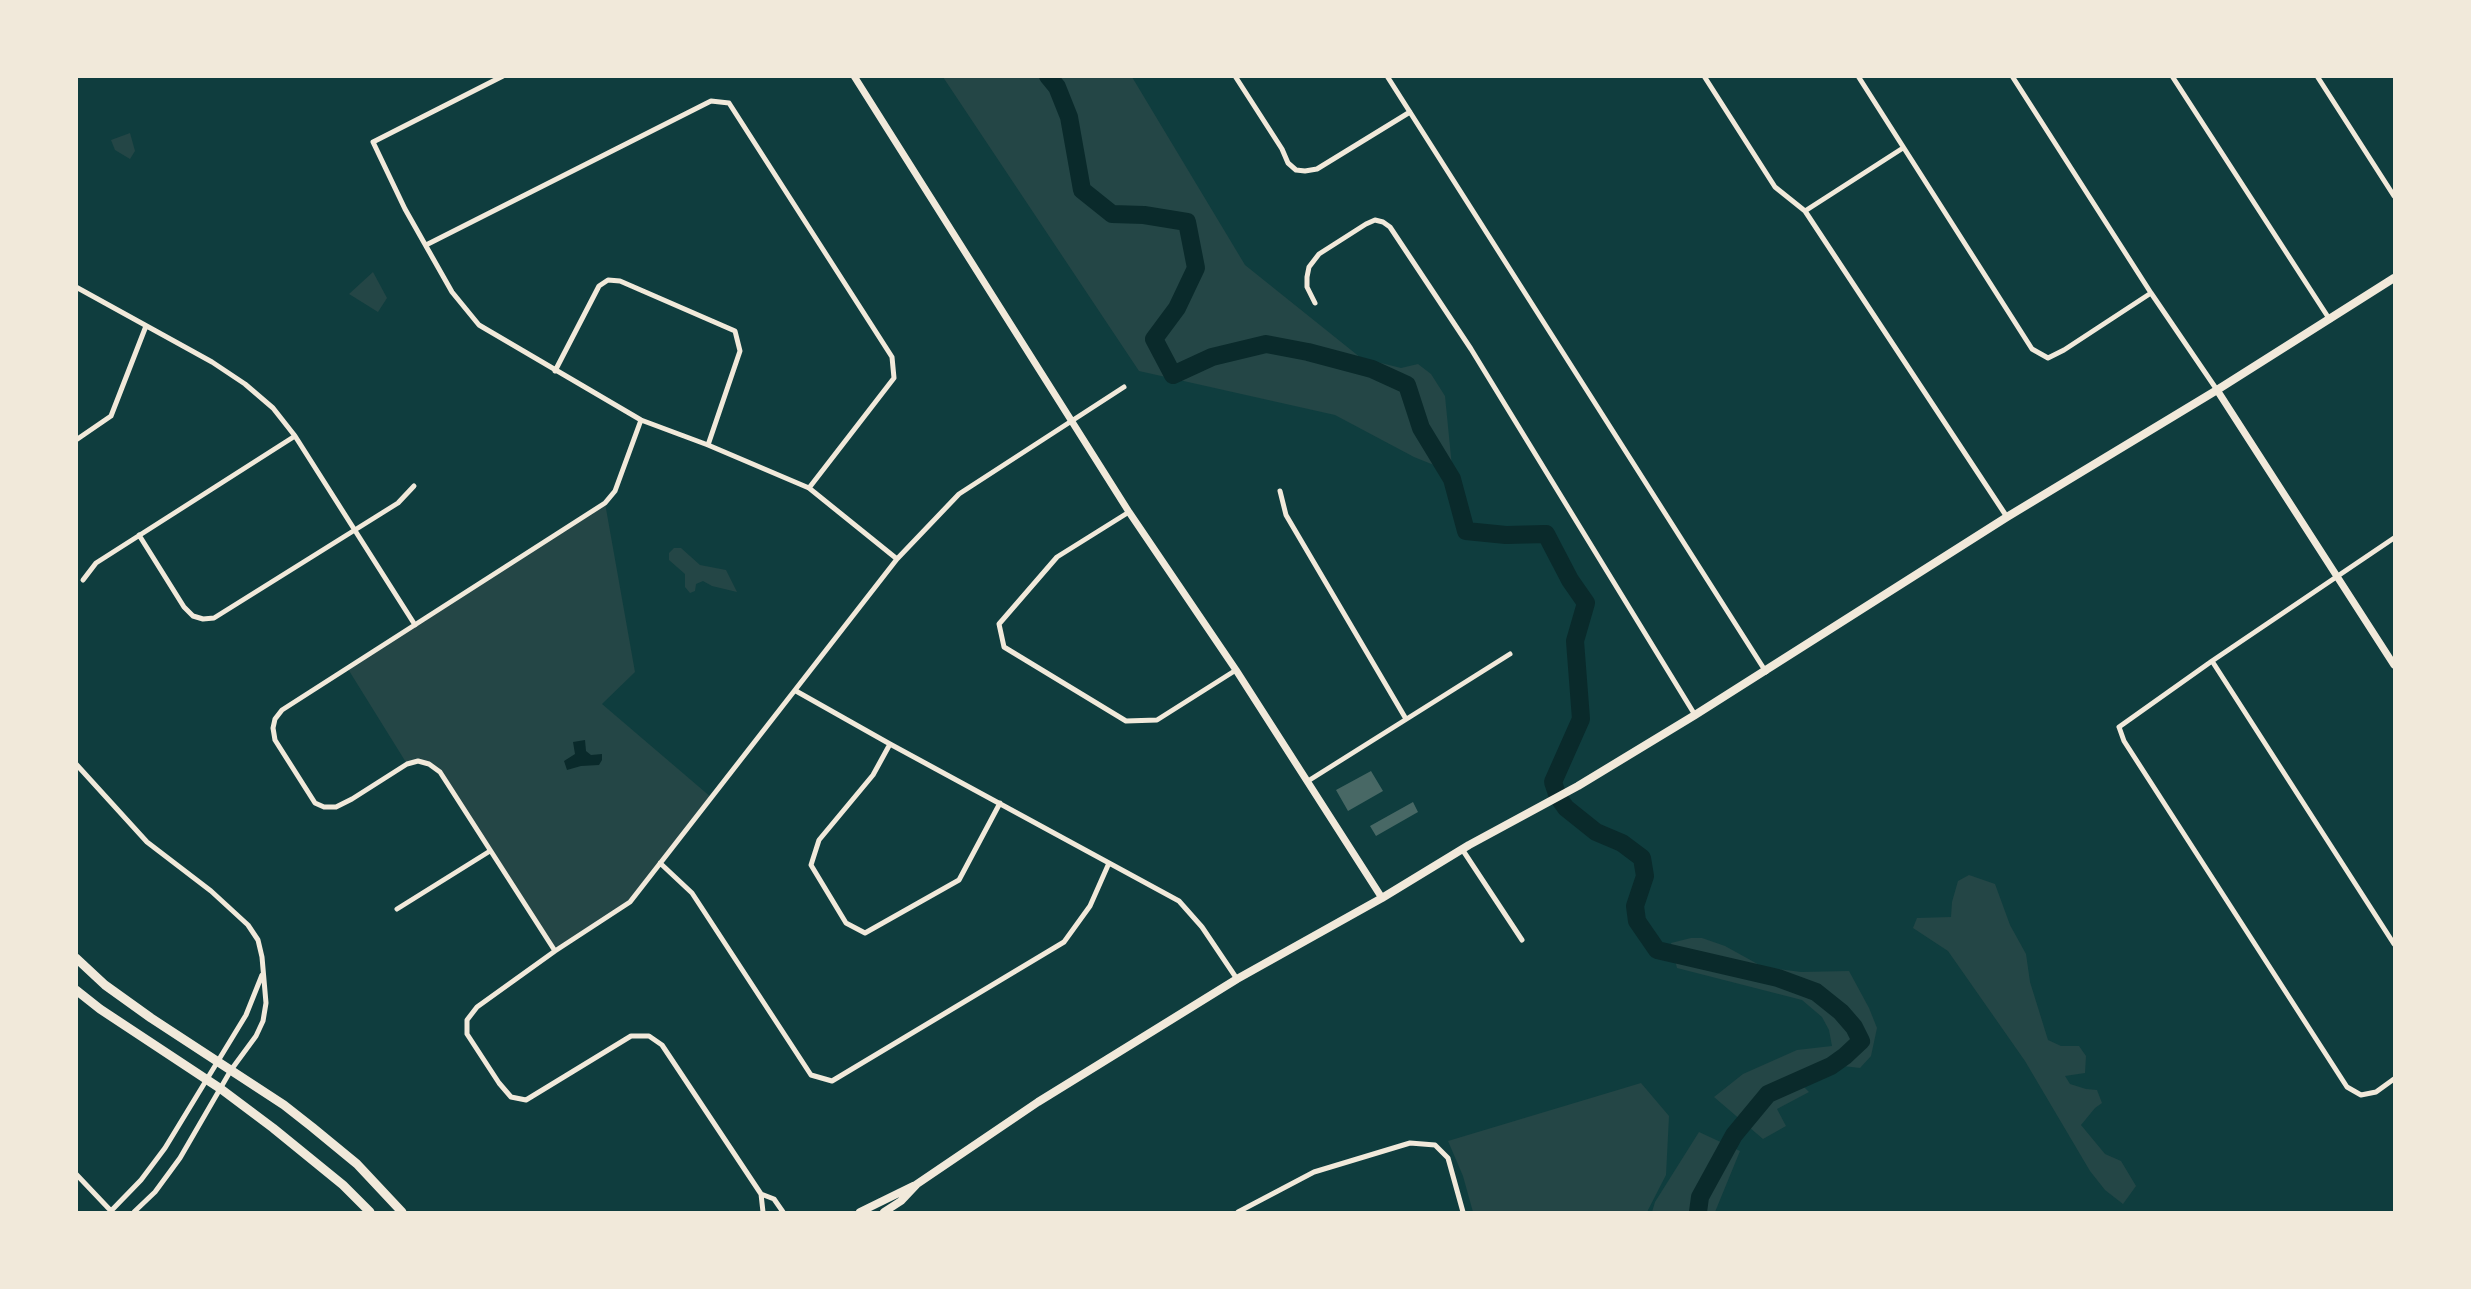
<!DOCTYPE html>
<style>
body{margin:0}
#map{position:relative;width:2471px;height:1289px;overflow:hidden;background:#0f3d3e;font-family:Roboto,sans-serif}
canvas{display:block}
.frame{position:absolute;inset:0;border:78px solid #f1e9da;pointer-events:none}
</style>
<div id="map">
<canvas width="2471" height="1289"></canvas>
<div class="frame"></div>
</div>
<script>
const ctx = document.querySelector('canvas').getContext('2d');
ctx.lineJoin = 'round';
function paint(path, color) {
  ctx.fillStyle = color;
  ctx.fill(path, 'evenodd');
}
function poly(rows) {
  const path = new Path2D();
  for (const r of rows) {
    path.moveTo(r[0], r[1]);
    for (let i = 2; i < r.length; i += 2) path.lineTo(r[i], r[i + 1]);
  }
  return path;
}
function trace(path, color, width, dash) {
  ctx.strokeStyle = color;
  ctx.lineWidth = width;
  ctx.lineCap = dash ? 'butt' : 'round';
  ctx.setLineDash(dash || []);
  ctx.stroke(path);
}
const green = poly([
 [943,77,1132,77,1245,265,1361,358,1401,368,1418,364,1431,374,1445,396,1453,477,1439,467,1414,457,1335,415,1139,371],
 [130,133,135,151,130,159,115,150,111,140],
 [373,272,387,298,378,312,349,294],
 [605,503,635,672,602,704,712,798,630,902,555,951,440,772,419,761,407,764,348,669],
 [674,548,681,548,700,565,726,570,737,592,712,586,703,581,696,584,695,591,690,593,685,587,685,574,669,560,669,553],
 [1969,875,1995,884,2010,925,2026,954,2030,982,2048,1040,2061,1046,2079,1046,2086,1056,2085,1073,2065,1076,2070,1084,2086,1089,2097,1090,2102,1103,2095,1108,2081,1125,2105,1154,2121,1161,2136,1186,2123,1204,2105,1190,2090,1171,2025,1061,1948,951,1913,928,1917,918,1951,917,1952,902,1958,881],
 [1691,938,1702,938,1725,946,1763,967,1801,972,1849,971,1869,1008,1877,1028,1871,1056,1860,1068,1843,1066,1804,1087,1809,1092,1777,1109,1786,1126,1763,1139,1714,1097,1743,1074,1797,1050,1832,1046,1829,1030,1822,1017,1802,1000,1677,968,1671,943],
 [1641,1083,1669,1116,1666,1175,1647,1212,1473,1212,1463,1176,1448,1141],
 [1699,1132,1740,1151,1715,1212,1652,1212,1655,1202]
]);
const water = poly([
 [585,740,586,751,591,755,602,754,602,760,599,765,581,766,567,770,564,761,575,754,573,742]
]);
const river = poly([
 [1048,76,1057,87,1069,117,1082,190,1112,214,1144,215,1187,222,1196,268,1177,308,1154,339,1173,375,1212,357,1266,344,1308,352,1372,369,1407,385,1421,428,1452,479,1466,531,1506,535,1546,534,1570,580,1586,603,1575,641,1581,719,1553,782,1558,797,1566,808,1596,832,1622,843,1642,858,1645,876,1635,906,1637,921,1657,950,1778,978,1816,992,1841,1012,1854,1027,1861,1041,1845,1056,1831,1066,1768,1094,1734,1135,1700,1197,1698,1212]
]);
const building = poly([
 [1371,771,1383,791,1348,811,1336,790],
 [1413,802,1418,812,1376,836,1370,826]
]);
const minor = poly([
 [503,76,373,142,405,209,452,292,479,325,641,420,708,445,809,488,897,559],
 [1235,76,1282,149,1288,163,1296,170,1305,171,1317,169,1410,112],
 [1387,76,1766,672],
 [1704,76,1775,187,1805,211,2007,517],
 [1858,76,2032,349,2048,358,2064,350,2151,293],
 [2012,76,2151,293,2217,390],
 [2172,76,2330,320],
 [2317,76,2394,196],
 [1805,211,1903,148],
 [426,245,711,101,729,103,892,357,894,378,809,488],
 [76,287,212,362,245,384,273,408,295,436,415,625],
 [1315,303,1307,287,1307,277,1309,267,1319,254,1366,224,1375,220,1383,222,1390,227,1471,349,1695,715],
 [555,371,599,286,608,280,620,281,735,331,740,351,708,445],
 [76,440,111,416,146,326],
 [1280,491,1286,515,1406,719],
 [1129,512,1057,557,999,624,1004,647,1126,721,1157,720,1236,670],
 [139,535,184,607,193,616,203,619,214,618,398,503,414,486],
 [83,580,96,563,295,436],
 [2212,661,2394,944],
 [796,691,890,744,1179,901,1202,927,1237,979],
 [2119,727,2124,741,2347,1087,2361,1095,2376,1092,2394,1079],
 [2119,727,2212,661,2394,538],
 [890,744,873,775,819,840,811,865,846,923,865,933,959,880,1000,803],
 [76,764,147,842,211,891,248,925,258,940,262,957,266,1003,263,1021,256,1036,231,1070,180,1158,155,1192,134,1212],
 [1308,781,1510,654],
 [1462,849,1522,940],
 [660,863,692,893,811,1075,832,1081,1064,942,1090,906,1109,863],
 [397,909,490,851],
 [555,951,440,772,429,764,418,761,407,764,352,799,336,807,324,807,315,803,275,740,273,728,275,719,282,710,605,503,615,491,641,420],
 [76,1174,112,1212],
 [761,1194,774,1199,783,1212],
 [110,1212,141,1180,165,1148,246,1015,262,975],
 [763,1212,761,1194,662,1045,649,1036,631,1036,526,1100,511,1097,499,1083,467,1034,467,1020,477,1007,555,951,630,902,897,559,959,494,1124,387],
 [1238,1212,1314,1172,1410,1143,1435,1145,1448,1158,1463,1212]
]);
const tertiary = poly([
 [854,76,1129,512,1236,670,1382,898],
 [2217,390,2394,665]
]);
const secondary = poly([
 [860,1212,913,1186],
 [884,1212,901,1201,917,1184,1038,1102,1119,1052,1237,979,1382,898,1469,845,1578,786,1695,715,2007,517,2217,390,2394,278]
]);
const trunk = poly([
 [76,958,105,985,151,1018,284,1105,312,1127,357,1164,402,1212],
 [76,990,100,1009,221,1089,273,1128,343,1185,370,1212]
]);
paint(green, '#244646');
paint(water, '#0a2a2b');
trace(river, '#0a2a2b', 18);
paint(building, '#486865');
trace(minor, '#f1e9da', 5);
trace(tertiary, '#f1e9da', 7);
trace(secondary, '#f1e9da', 8);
trace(trunk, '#f1e9da', 9);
</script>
